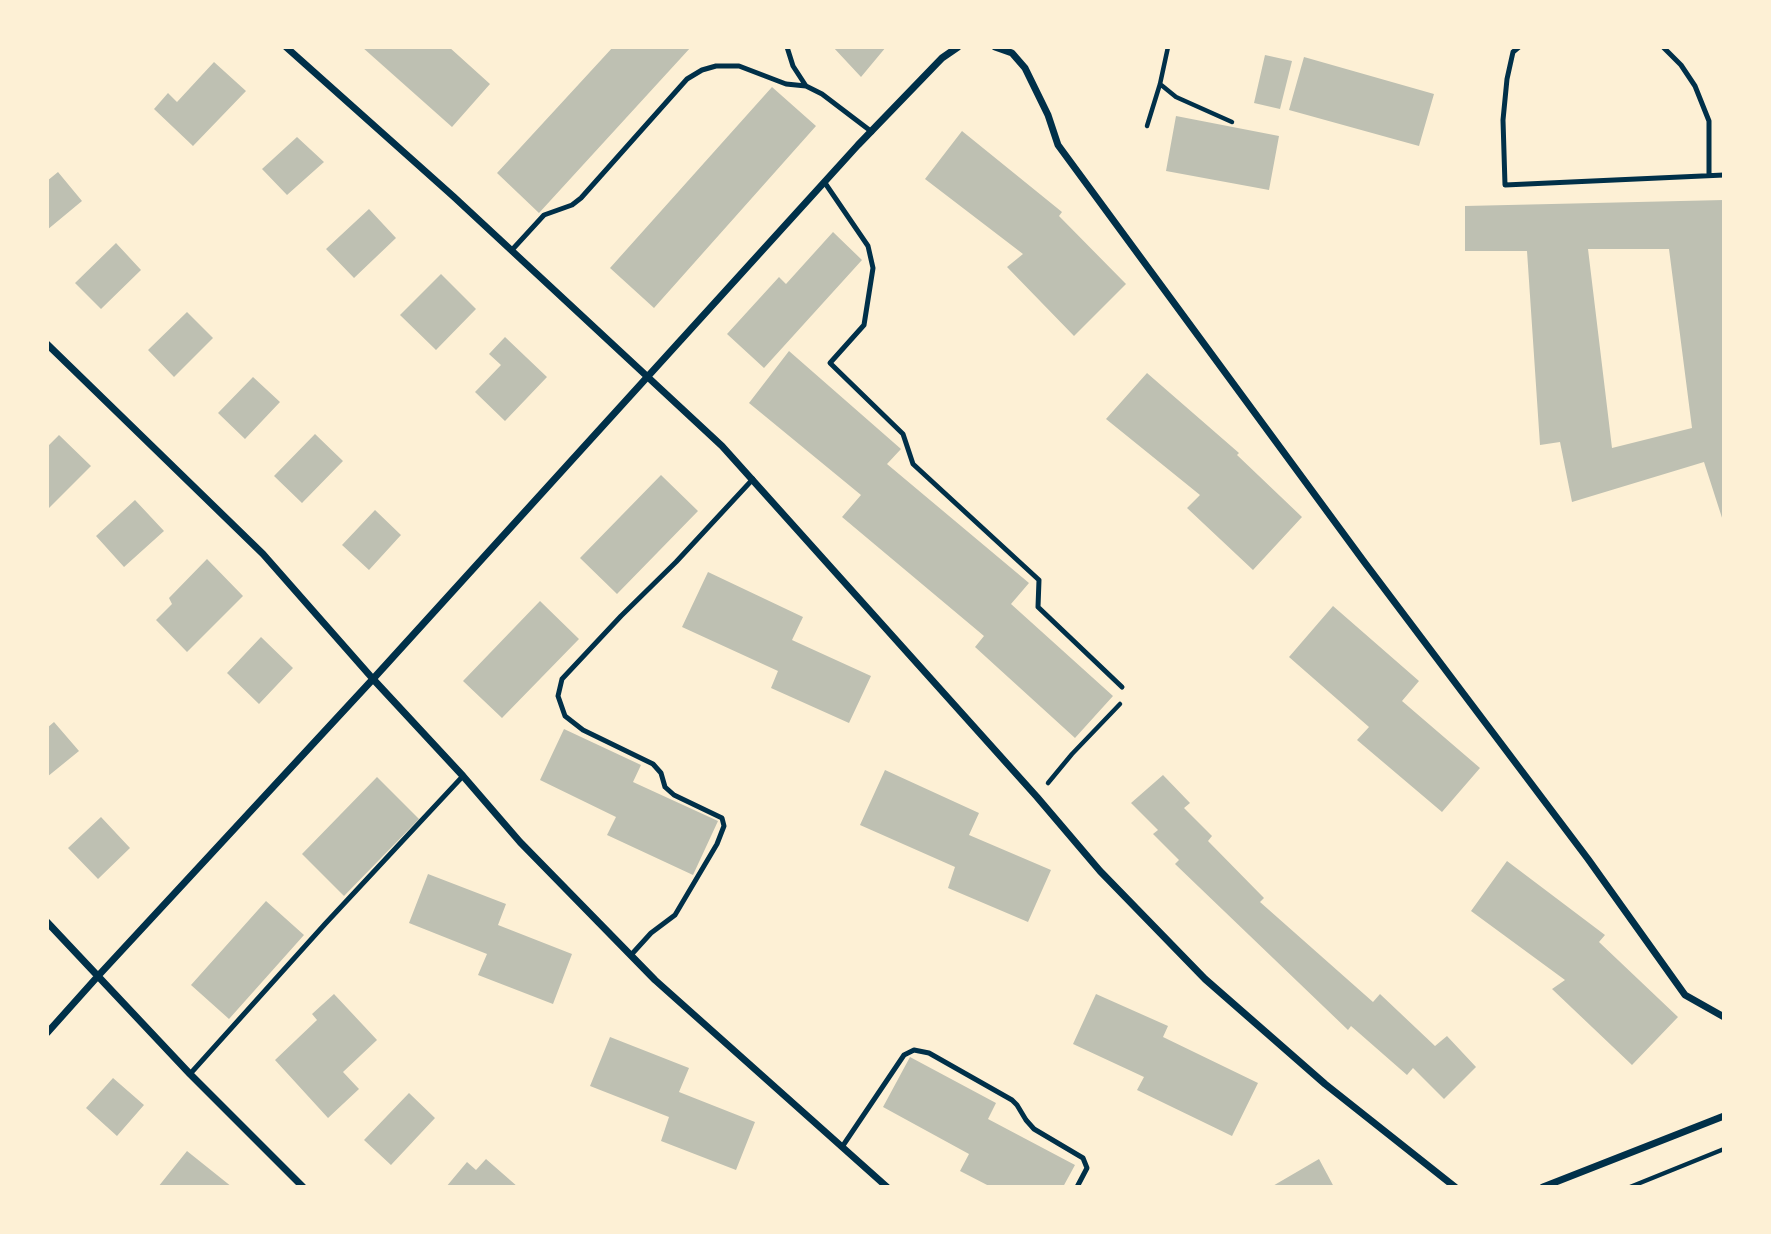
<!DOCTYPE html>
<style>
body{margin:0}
#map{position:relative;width:1771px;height:1234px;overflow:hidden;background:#fdf0d5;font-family:"Fira Sans Condensed",sans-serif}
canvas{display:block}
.frame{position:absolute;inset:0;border:49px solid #fdf0d5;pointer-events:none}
</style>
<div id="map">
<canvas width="1771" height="1234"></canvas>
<div class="frame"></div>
</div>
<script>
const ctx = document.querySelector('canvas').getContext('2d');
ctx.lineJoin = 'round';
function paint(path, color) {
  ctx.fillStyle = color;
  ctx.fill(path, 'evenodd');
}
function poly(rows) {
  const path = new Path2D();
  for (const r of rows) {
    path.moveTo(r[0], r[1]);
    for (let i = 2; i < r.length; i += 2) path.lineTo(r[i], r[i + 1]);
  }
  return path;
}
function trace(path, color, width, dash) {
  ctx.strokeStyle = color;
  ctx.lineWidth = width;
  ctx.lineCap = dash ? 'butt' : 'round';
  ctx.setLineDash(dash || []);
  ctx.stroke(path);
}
const building = poly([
 [362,47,449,47,490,84,452,127],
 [613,47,691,47,539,213,497,173],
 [833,47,886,47,861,77],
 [1265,55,1292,61,1280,109,1254,103],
 [1304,57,1434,94,1419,146,1289,110],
 [214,62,246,91,193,146,154,109,168,93,177,102],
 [772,87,816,126,654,308,610,268],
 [1176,116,1279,136,1269,190,1166,171],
 [962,131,1062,212,1059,216,1126,284,1074,336,1007,267,1023,254,925,179],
 [297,137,324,162,287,195,262,169],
 [58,172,82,201,47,230,47,181],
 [1724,200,1724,524,1704,462,1572,502,1560,442,1540,445,1527,251,1465,251,1465,206],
 [1588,249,1669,249,1692,428,1612,448],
 [369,209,396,238,354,278,326,249],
 [833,232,862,260,764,368,727,334,779,277,786,284],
 [116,243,141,270,101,309,75,283],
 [441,274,476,309,436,350,400,315],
 [187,312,213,338,174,377,148,350],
 [505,337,547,377,505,421,475,392,501,365,489,354],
 [789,351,901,449,887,464,1029,583,1011,604,1113,696,1075,738,975,647,984,636,842,517,861,495,749,403],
 [1147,373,1239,453,1237,455,1302,517,1253,570,1187,508,1200,495,1106,419],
 [253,377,280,402,245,439,218,413],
 [315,434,343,461,302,503,274,476],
 [59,435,91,466,47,510,47,447],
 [661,475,698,511,617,594,580,558],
 [135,500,164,531,124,567,96,536],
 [375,510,401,535,369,570,342,545],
 [207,559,243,596,187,652,156,620,172,604,169,598],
 [708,572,803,617,792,640,871,676,849,723,771,688,778,671,682,627],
 [540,601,579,639,502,718,463,681],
 [1333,606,1419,681,1402,701,1480,768,1442,812,1357,740,1369,727,1289,657],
 [261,637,293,668,259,704,227,673],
 [54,722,79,751,47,777,47,728],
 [564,729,641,765,633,782,718,821,693,875,607,835,616,817,540,780],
 [885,770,979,813,969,835,1051,870,1028,922,948,888,955,867,860,825],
 [1163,775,1190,803,1184,808,1212,836,1208,841,1264,898,1260,902,1373,1002,1380,994,1435,1046,1447,1036,1476,1067,1444,1099,1413,1068,1407,1075,1351,1026,1348,1030,1175,864,1179,860,1153,834,1158,830,1131,803],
 [377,777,419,819,344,896,302,854],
 [101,817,130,848,98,879,68,848],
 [1507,861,1605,935,1599,942,1678,1017,1632,1065,1552,989,1565,980,1471,911],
 [428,874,506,904,498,925,572,954,553,1004,478,975,487,954,409,923],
 [266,901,304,935,229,1019,191,985],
 [334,994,377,1040,343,1072,359,1089,328,1118,275,1060,317,1020,312,1014],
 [1096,994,1168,1026,1163,1037,1258,1083,1232,1136,1137,1090,1144,1077,1073,1044],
 [610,1037,689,1068,679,1092,755,1122,736,1170,661,1141,669,1117,590,1086],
 [910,1057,996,1103,988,1119,1075,1165,1063,1187,991,1187,960,1171,969,1154,883,1107],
 [113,1078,144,1105,117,1136,86,1108],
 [409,1093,435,1118,391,1165,364,1140],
 [187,1151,232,1187,158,1187],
 [486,1159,518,1187,446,1187,467,1162,476,1170],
 [1319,1159,1334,1187,1271,1187]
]);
const path = poly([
 [1160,84,1176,97,1232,122],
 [1147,126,1160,84,1168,47],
 [1048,783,1072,754,1120,704],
 [1630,1187,1724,1149]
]);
const service = poly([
 [787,47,793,66,806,86],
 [1519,47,1513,52,1507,79,1503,120,1505,185,1724,175],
 [1663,47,1681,65,1695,86,1709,121,1709,175],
 [825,183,868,246,873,268,864,325,830,363,903,434,913,464,1039,580,1038,607,1122,687],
 [511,251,544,215,572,205,581,198,687,79,702,70,716,66,739,66,786,84,806,86,822,94,872,132],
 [631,955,651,933,675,915,717,844,724,826,722,818,674,795,665,787,661,773,653,764,583,730,565,716,558,696,562,679,621,616,676,562,753,479],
 [190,1074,325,924,463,776],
 [842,1147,904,1055,914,1050,929,1053,1012,1100,1017,1105,1026,1120,1034,1129,1083,1158,1087,1168,1077,1187]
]);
const minor = poly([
 [286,47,454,197,722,446,1037,797,1100,871,1205,979,1325,1084,1455,1187],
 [995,47,1012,53,1025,68,1048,115,1058,145,1365,563,1588,859,1685,995,1724,1017],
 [47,344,263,554,373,679,463,776,520,842,655,980,887,1187],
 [47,922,190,1074,303,1187],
 [47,1033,98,976,373,679,858,145,942,58,958,47],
 [1543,1187,1724,1116]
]);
paint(building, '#bec0b2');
trace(path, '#003049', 4.5);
trace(service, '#003049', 5);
trace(minor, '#003049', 7);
</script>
